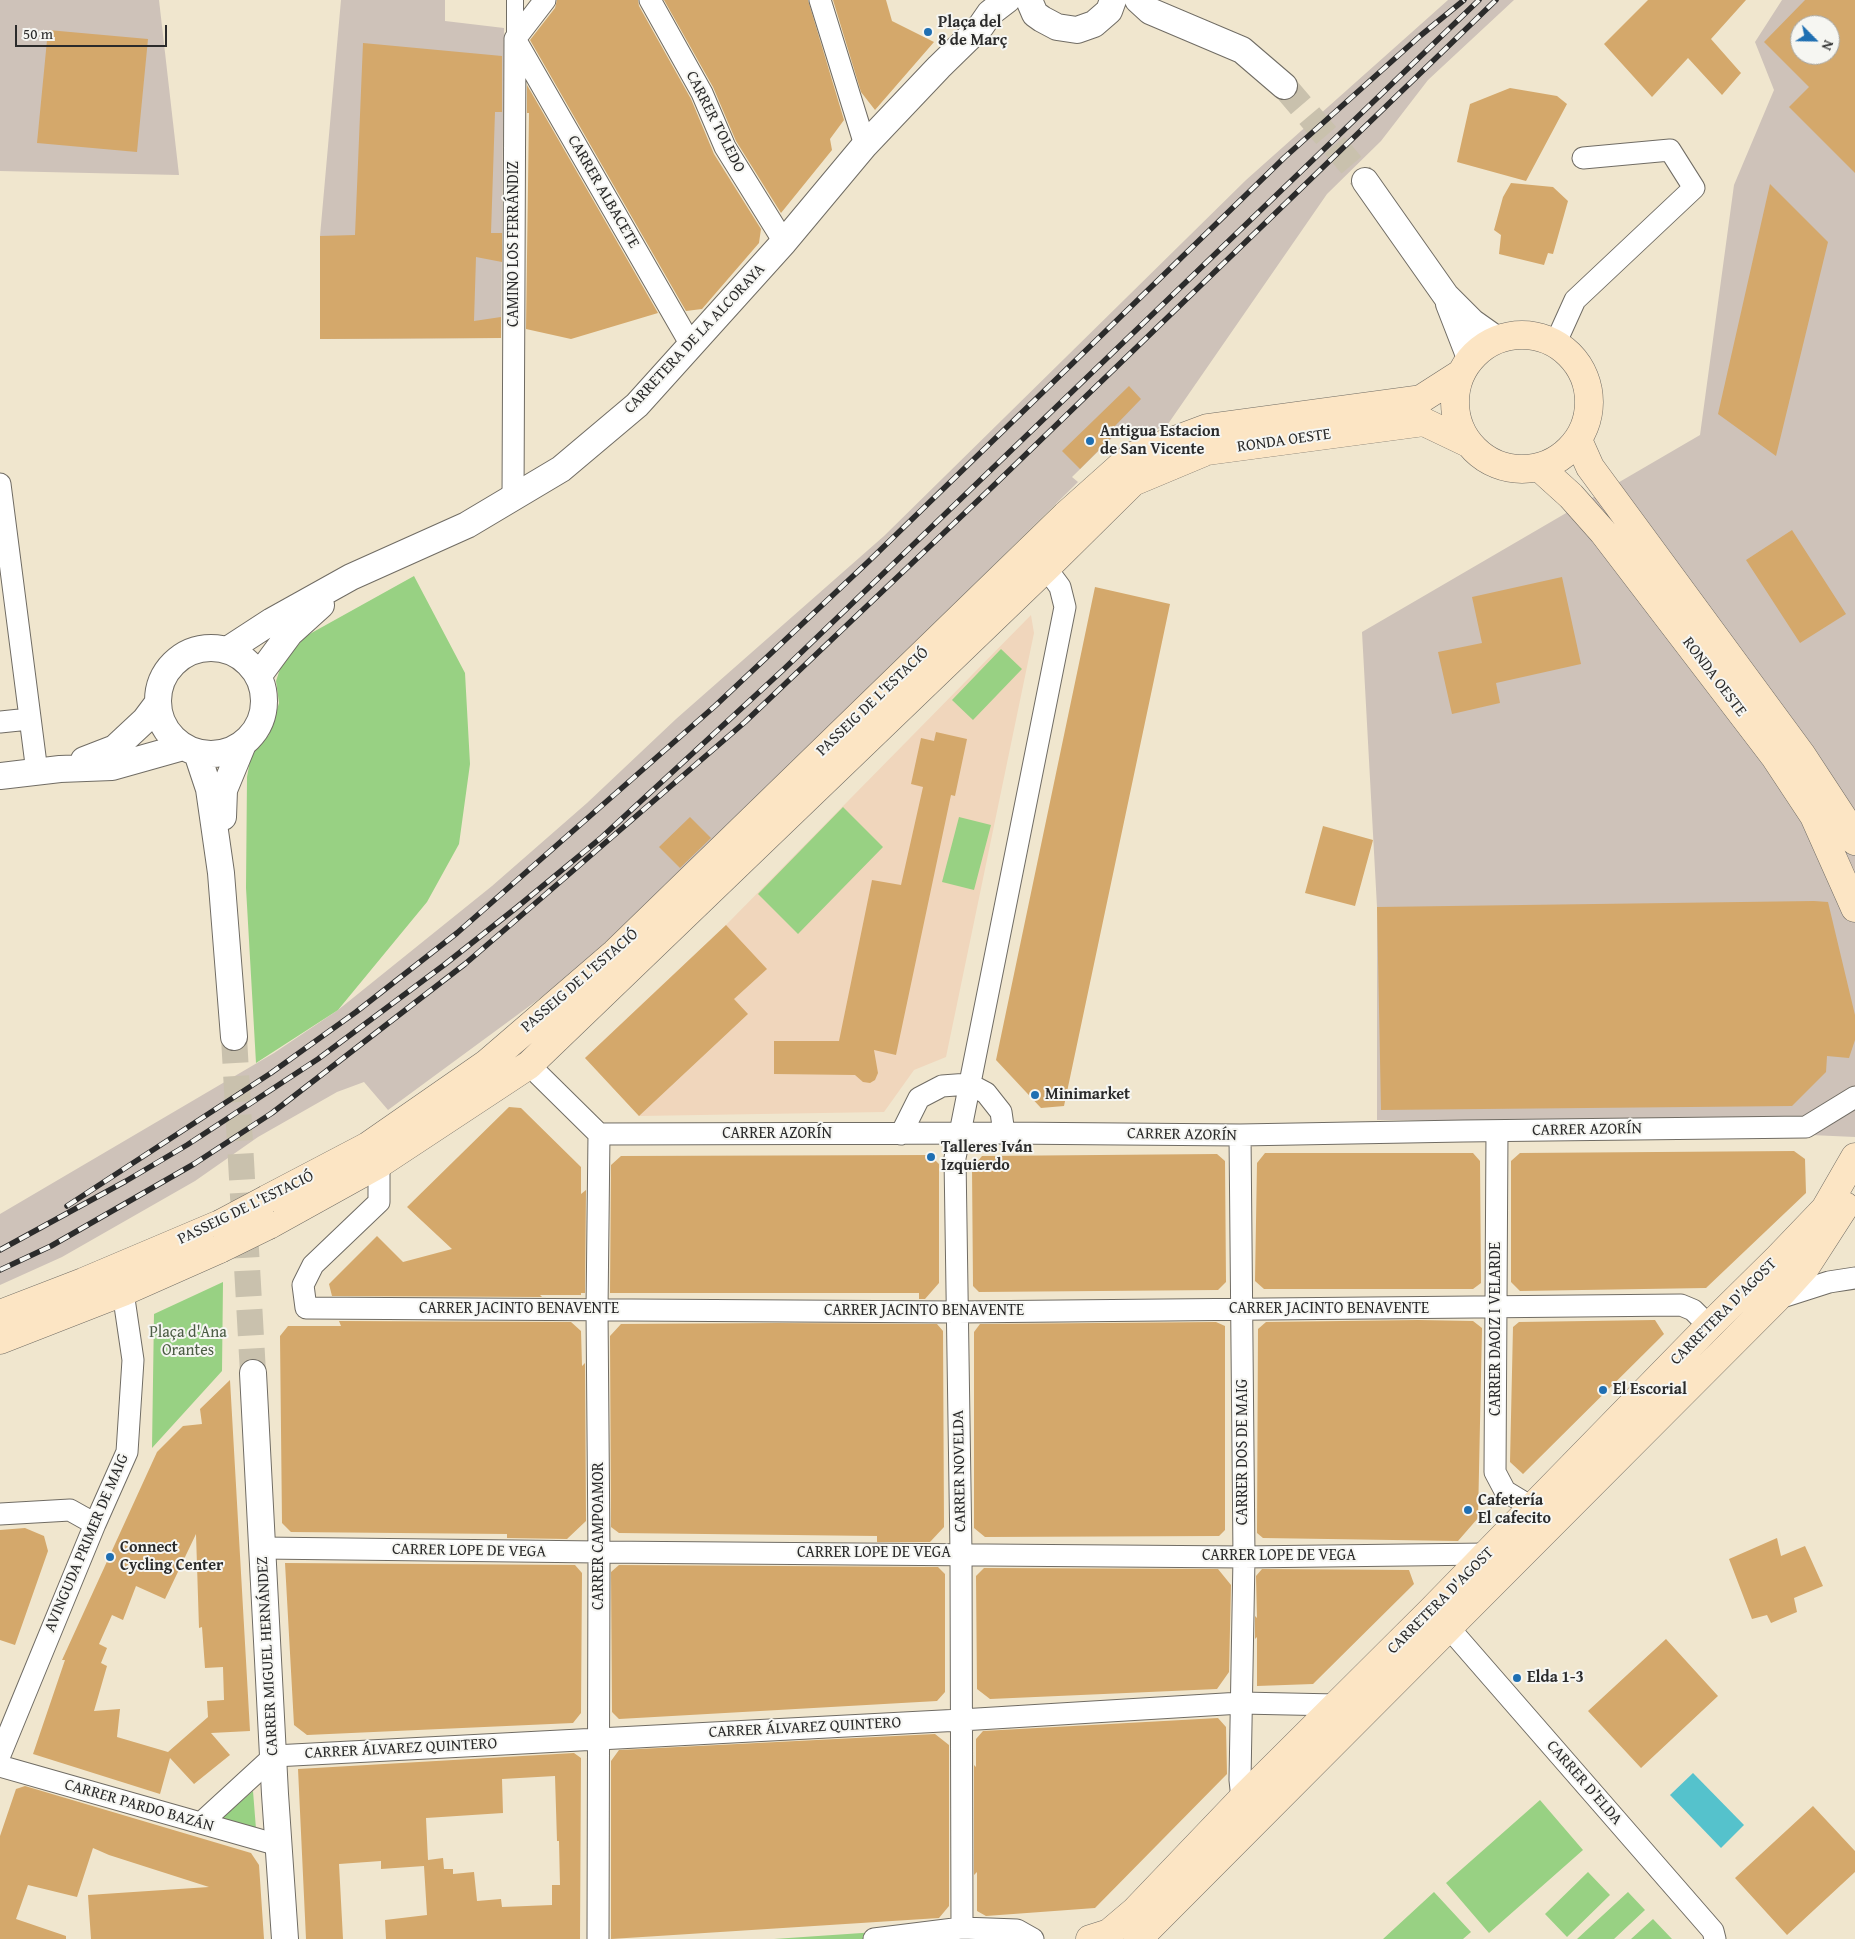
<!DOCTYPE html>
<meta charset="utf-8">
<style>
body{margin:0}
#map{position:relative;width:1855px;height:1939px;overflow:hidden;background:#f0e6ce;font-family:"Gentium Book Plus",serif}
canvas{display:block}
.north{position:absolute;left:1790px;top:15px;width:50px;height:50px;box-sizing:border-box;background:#f6f6f2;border:1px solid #a5a5a2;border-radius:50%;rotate:113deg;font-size:14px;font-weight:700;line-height:20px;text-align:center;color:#2b2b2b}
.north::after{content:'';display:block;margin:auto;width:18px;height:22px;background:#1f6fb2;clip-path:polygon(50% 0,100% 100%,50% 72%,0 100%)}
.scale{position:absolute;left:15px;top:25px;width:152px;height:22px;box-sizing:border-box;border:2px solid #2b2b2b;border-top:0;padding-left:6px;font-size:15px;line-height:18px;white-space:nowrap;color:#2b2b2b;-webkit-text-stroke:4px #f6f6f2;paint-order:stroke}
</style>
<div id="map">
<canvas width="1855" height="1939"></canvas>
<div class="north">N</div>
<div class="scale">50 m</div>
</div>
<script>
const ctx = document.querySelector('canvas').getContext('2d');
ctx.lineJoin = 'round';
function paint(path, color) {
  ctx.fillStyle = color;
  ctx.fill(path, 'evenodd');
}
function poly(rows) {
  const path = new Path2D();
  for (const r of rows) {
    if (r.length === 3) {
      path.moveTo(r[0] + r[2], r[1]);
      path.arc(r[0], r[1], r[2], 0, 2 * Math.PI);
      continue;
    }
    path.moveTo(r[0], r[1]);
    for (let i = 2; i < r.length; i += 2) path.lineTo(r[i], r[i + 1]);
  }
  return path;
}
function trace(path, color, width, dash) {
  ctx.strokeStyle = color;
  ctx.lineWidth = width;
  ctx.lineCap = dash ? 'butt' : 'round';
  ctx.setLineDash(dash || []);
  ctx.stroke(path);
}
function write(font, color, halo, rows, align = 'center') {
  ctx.font = font + ' "Gentium Book Plus",serif';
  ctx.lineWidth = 4;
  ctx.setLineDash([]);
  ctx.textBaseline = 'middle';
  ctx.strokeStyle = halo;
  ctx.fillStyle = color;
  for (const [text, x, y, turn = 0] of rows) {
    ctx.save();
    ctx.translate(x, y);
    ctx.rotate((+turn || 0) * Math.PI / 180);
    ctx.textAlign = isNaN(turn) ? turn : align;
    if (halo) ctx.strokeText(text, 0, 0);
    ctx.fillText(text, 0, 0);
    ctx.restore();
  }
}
const built = poly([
 [1031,615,1034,633,946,1057,914,1070,884,1112,639,1116,585,1058,726,925]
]);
const industrial = poly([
 [0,0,159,0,179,175,0,171],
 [341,0,445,0,445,21,504,28,501,338,320,339,320,236],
 [1448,0,1514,0,1428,80,1381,141,1327,194,1168,424,1133,441,1118,432,1072,477,1078,482,634,920,558,985,388,1110,364,1082,337,1092,258,1137,195,1181,62,1257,0,1285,0,1214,274,1053,338,1010,492,886,587,803,676,719,884,536,1246,180],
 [1782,0,1855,0,1855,1137,1500,1121,1377,1120,1377,907,1362,632,1700,435,1734,185,1774,90,1755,42],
 [1800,25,1830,25,1830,55,1800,55]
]);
const green = poly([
 [414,576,465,673,470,764,459,844,427,902,338,1010,256,1063,246,888,247,777,251,755,269,735,279,703,276,681,282,663,306,636],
 [1001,649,1022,669,973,720,952,700],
 [843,807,883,847,798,934,758,894],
 [959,817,991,825,974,890,942,882],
 [223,1282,222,1371,152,1448,154,1314],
 [253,1791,256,1829,222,1818],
 [1540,1800,1583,1850,1489,1933,1446,1883],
 [1588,1872,1610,1895,1567,1937,1545,1914],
 [1434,1892,1471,1932,1463,1939,1383,1939],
 [1628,1892,1645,1910,1614,1939,1577,1939],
 [1653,1919,1672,1939,1631,1939],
 [906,1930,911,1939,774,1939]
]);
const water = poly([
 [1693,1773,1744,1825,1721,1848,1670,1795]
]);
const building = poly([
 [557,0,638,0,639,6,691,99,714,154,761,229,759,243,702,309,686,311,530,40,555,8],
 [664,0,808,0,844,120,830,139,832,150,781,213,736,141,713,87],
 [833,0,886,0,892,21,934,42,875,110,861,92],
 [1648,0,1746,0,1711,39,1741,73,1722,95,1688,58,1652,97,1604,44],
 [1805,0,1855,0,1855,173,1789,107,1809,87,1764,42],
 [1800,25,1830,25,1830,55,1800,55],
 [48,30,148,39,137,152,37,143],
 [363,43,502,56,502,112,495,112,491,233,502,233,502,262,476,257,474,321,501,317,501,338,320,339,320,236,355,235],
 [527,85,658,313,571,339,526,329,529,113,527,113],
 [1510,88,1557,96,1567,104,1526,181,1457,162,1470,104],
 [1511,183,1553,187,1568,201,1553,254,1548,253,1544,265,1499,254,1501,235,1494,230,1503,197],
 [1770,184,1828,242,1776,456,1718,414],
 [1129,386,1141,399,1114,427,1118,431,1080,469,1062,451],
 [1792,530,1846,614,1800,643,1746,560],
 [1562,577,1581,664,1496,683,1500,703,1452,714,1438,652,1482,643,1472,597],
 [1095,587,1170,604,1064,1106,1041,1108,996,1060],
 [936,732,967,739,955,796,951,795,896,1055,874,1050,878,1073,875,1080,870,1083,863,1082,855,1075,774,1074,774,1041,839,1041,872,880,901,885,923,787,911,784,921,738,934,741],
 [690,817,711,838,680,868,659,847],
 [1323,826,1373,840,1355,906,1305,893],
 [1814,901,1828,902,1855,1015,1855,1040,1849,1058,1827,1056,1826,1072,1792,1106,1381,1110,1377,907],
 [726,925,767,969,734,999,748,1014,639,1116,585,1058],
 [509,1107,521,1108,581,1167,581,1194,586,1190,585,1293,581,1293,581,1295,540,1295,542,1297,332,1296,329,1284,377,1236,403,1262,452,1249,407,1207],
 [1794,1151,1805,1159,1806,1193,1706,1288,1520,1291,1511,1282,1511,1161,1520,1153],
 [1265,1153,1473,1153,1480,1161,1481,1283,1473,1289,1264,1289,1255,1281,1257,1163],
 [1217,1154,1225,1161,1226,1282,1218,1290,979,1292,973,1286,972,1168,982,1156],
 [930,1155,939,1164,939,1283,925,1299,919,1299,919,1293,610,1293,611,1165,621,1156],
 [1418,1320,1473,1321,1482,1328,1478,1518,1458,1541,1263,1538,1257,1533,1258,1329,1266,1322],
 [1655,1320,1664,1334,1523,1474,1510,1462,1513,1327,1519,1322],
 [339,1321,571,1322,581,1331,582,1366,585,1363,586,1521,567,1539,507,1538,507,1534,291,1532,282,1523,280,1336,288,1326,341,1326],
 [1216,1322,1225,1326,1225,1530,1219,1536,985,1537,974,1528,974,1332,980,1324],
 [777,1323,937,1324,943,1331,944,1527,930,1542,877,1542,877,1536,619,1533,611,1527,610,1336,621,1324],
 [230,1380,250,1731,211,1733,230,1755,194,1784,170,1758,160,1794,33,1754,65,1660,62,1660,157,1452,183,1426,202,1424,200,1409],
 [196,1534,199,1628,202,1627,205,1668,223,1667,224,1700,207,1701,208,1717,168,1752,117,1737,120,1709,94,1711,107,1666,101,1663,107,1648,99,1644,112,1615,123,1620,136,1586,165,1599],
 [25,1528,44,1536,48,1551,15,1645,0,1640,0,1530],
 [1777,1538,1781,1556,1805,1546,1823,1586,1794,1598,1797,1612,1771,1623,1767,1615,1752,1619,1729,1559],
 [285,1563,575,1565,582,1573,581,1713,573,1723,307,1735,294,1725],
 [619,1565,938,1567,945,1574,945,1692,937,1701,619,1719,612,1712,611,1572],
 [984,1568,1218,1569,1231,1585,1229,1672,1217,1689,990,1699,977,1689,976,1576],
 [1262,1569,1409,1570,1414,1584,1313,1684,1257,1686,1257,1637,1255,1639,1255,1616,1257,1618,1256,1576],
 [1666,1639,1718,1696,1641,1768,1588,1711],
 [1218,1718,1226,1727,1227,1774,1095,1908,986,1916,977,1911,977,1872,974,1875,974,1765,976,1767,976,1739,983,1731],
 [935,1734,949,1745,949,1906,939,1918,611,1939,611,1761,619,1750],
 [574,1753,581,1758,580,1939,386,1939,385,1920,427,1915,424,1866,381,1869,381,1861,339,1864,343,1939,306,1939,298,1769],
 [555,1776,557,1841,559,1841,560,1885,552,1885,552,1905,502,1907,501,1899,477,1901,474,1872,453,1874,453,1869,444,1869,443,1858,428,1860,426,1818,503,1813,502,1779],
 [25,1786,251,1853,259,1865,264,1939,91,1939,88,1895,209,1887,109,1855,93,1848,77,1897,28,1885,16,1919,66,1936,66,1939,0,1939,0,1836,16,1789],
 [1813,1806,1855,1851,1855,1872,1787,1935,1735,1878]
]);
const tertiaryTunnel = poly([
 [1284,86,1365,181],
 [234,1037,253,1373]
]);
const pedestrian = poly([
 [515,0,515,39]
]);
const minor = poly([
 [650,0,702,93,725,147,784,242],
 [820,0,865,145],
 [515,39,691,345],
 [1556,342,1575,300,1694,188,1670,150,1583,158],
 [0,484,37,772],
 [513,499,515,39,545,0],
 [0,722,29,719],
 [529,1065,599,1134,1004,1133,1240,1135,1463,1131,1806,1127,1855,1097],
 [1497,1131,1495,1472,1505,1491,1533,1508],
 [901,1134,919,1098,942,1086,969,1084,986,1093,1001,1112,1004,1133],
 [1240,1135,1244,1557,1240,1780,1242,1799],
 [379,1164,379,1202,313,1265,303,1285,306,1308,957,1312,1681,1305,1693,1310,1709,1326],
 [1776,1299,1829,1282,1855,1278],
 [0,1514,70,1510,95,1524],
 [262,1548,599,1552,1244,1557,1487,1554],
 [1449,1628,1713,1931,1715,1939],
 [0,1755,95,1524,127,1452,133,1360,123,1292],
 [0,1766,278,1845],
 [201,1823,274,1756,961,1720,1241,1703,1337,1705],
 [962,1928,961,1553,955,1158,1065,607,1060,587,1046,568],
 [598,1939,599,1552,597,1310,599,1134],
 [874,1939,962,1928,1017,1930,1033,1939]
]);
const tertiary = poly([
 [1029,0,1035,14,1042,19,1057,27,1077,30,1094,24,1109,11,1113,0],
 [1138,0,1150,11,1242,50,1284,86],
 [1365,181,1446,296,1472,322,1496,339],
 [1449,304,1470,358],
 [211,701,53],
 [229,649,272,621,351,577,467,525,561,469,637,405,784,242,865,145,939,67,981,26,990,13,1007,0],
 [259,675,290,633,321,605],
 [197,753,209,789,221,873,234,1037],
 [84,760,115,748,145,720,157,704],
 [0,776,60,769,112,767,183,747],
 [223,817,224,790,243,744],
 [253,1373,275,1794,285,1939]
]);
const secondary = poly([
 [1522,402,67],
 [1578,440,1590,467,1801,754,1847,824,1855,841],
 [1540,468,1571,496,1603,532,1775,757,1814,816,1855,908],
 [267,1199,368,1146,486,1064,615,953,1066,515,1132,456,1207,428,1421,399,1460,374],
 [269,1225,379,1164,529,1065,1046,568,1133,482,1207,451,1424,422,1468,443],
 [0,1314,83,1282,220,1224],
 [0,1340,123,1292,220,1249],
 [1090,1939,1109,1933,1135,1911,1242,1799,1431,1611,1709,1326,1779,1257,1825,1209,1855,1157],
 [1138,1939,1776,1299,1807,1265,1845,1206]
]);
const rail = poly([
 [67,1206,271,1073,356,1012,457,933,715,706,869,561,1285,157,1420,36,1464,0],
 [0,1250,126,1181,187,1145,318,1059,444,965,516,908,602,837,783,670,1479,0],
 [0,1270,51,1246,194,1164,272,1113,465,964,745,722,989,490,1496,0]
]);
const secondaryBridge = poly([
 [220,1224,267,1199],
 [220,1249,269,1225]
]);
const markers = [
 [928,32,5,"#1f6fb2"],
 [1090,441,5,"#1f6fb2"],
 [1035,1095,5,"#1f6fb2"],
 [931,1157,5,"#1f6fb2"],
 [1603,1390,5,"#1f6fb2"],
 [1468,1510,5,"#1f6fb2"],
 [110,1557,5,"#1f6fb2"],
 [1517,1678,5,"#1f6fb2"]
];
const poiNames = [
 ["Plaça del",938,23],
 ["8 de Març",938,41],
 ["Antigua Estacion",1100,432],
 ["de San Vicente",1100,450],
 ["Minimarket",1045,1095],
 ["Talleres Iván",941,1148],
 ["Izquierdo",941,1166],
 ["El Escorial",1613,1390],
 ["Cafetería",1478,1501],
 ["El cafecito",1478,1519],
 ["Connect",120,1548],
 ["Cycling Center",120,1566],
 ["Elda 1-3",1527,1678]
];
const streetNames = [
 ["CARRER TOLEDO",715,122,63],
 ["CARRER ALBACETE",603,192,60],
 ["CAMINO LOS FERRÁNDIZ",514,244,-90],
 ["CARRETERA DE LA ALCORAYA",695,339,-47],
 ["RONDA OESTE",1284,441,-8],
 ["RONDA OESTE",1714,677,53],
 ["PASSEIG DE L'ESTACIÓ",873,702,-44],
 ["PASSEIG DE L'ESTACIÓ",580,981,-41],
 ["CARRER AZORÍN",1587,1130,-1],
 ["CARRER AZORÍN",777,1134],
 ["CARRER AZORÍN",1182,1135,1],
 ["PASSEIG DE L'ESTACIÓ",246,1208,-26],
 ["CARRER JACINTO BENAVENTE",519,1309],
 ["CARRER JACINTO BENAVENTE",1329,1309],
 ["CARRER JACINTO BENAVENTE",924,1311],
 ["CARRETERA D'AGOST",1724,1312,-45],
 ["CARRER DAOIZ I VELARDE",1496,1329,-90],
 ["CARRER DOS DE MAIG",1243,1452,-90],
 ["CARRER NOVELDA",960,1471,-91],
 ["CARRER CAMPOAMOR",599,1536,-90],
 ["AVINGUDA PRIMER DE MAIG",87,1543,-67],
 ["CARRER LOPE DE VEGA",469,1551,1],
 ["CARRER LOPE DE VEGA",874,1553],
 ["CARRER LOPE DE VEGA",1279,1556],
 ["CARRETERA D'AGOST",1441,1601,-45],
 ["CARRER MIGUEL HERNÁNDEZ",268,1656,-93],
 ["CARRER ÁLVAREZ QUINTERO",805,1728,-3],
 ["CARRER ÁLVAREZ QUINTERO",401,1749,-3],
 ["CARRER D’ELDA",1584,1783,49],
 ["CARRER PARDO BAZÁN",139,1806,16]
];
const parkNames = [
 ["Plaça d'Ana",188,1333],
 ["Orantes",188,1351]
];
paint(built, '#f0d6bc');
paint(industrial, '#cec2b9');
paint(green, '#98d183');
paint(water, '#55c2cc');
paint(building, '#d4a86b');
trace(tertiaryTunnel, '#c9c1ad', 26, [26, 13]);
trace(pedestrian, '#706c64', 18);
trace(minor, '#706c64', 23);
trace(tertiary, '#706c64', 28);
trace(secondary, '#706c64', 29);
trace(pedestrian, '#fff', 16);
trace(minor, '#fff', 21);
trace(tertiary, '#fff', 26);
trace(secondary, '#fce5c4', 28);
trace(rail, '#2b2b2b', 5.5);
trace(rail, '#f6f6f2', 4, [11]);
trace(secondaryBridge, '#706c64', 29, []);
trace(secondaryBridge, '#fce5c4', 28);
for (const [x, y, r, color] of markers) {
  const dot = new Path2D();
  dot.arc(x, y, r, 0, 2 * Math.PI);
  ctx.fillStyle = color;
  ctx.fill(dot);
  trace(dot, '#f6f6f2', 2);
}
write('bold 16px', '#2b2b2b', '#f6f6f2', poiNames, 'left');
write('16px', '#2b2b2b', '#f6f6f2', streetNames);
write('16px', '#4c5d45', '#f6f6f2', parkNames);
</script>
